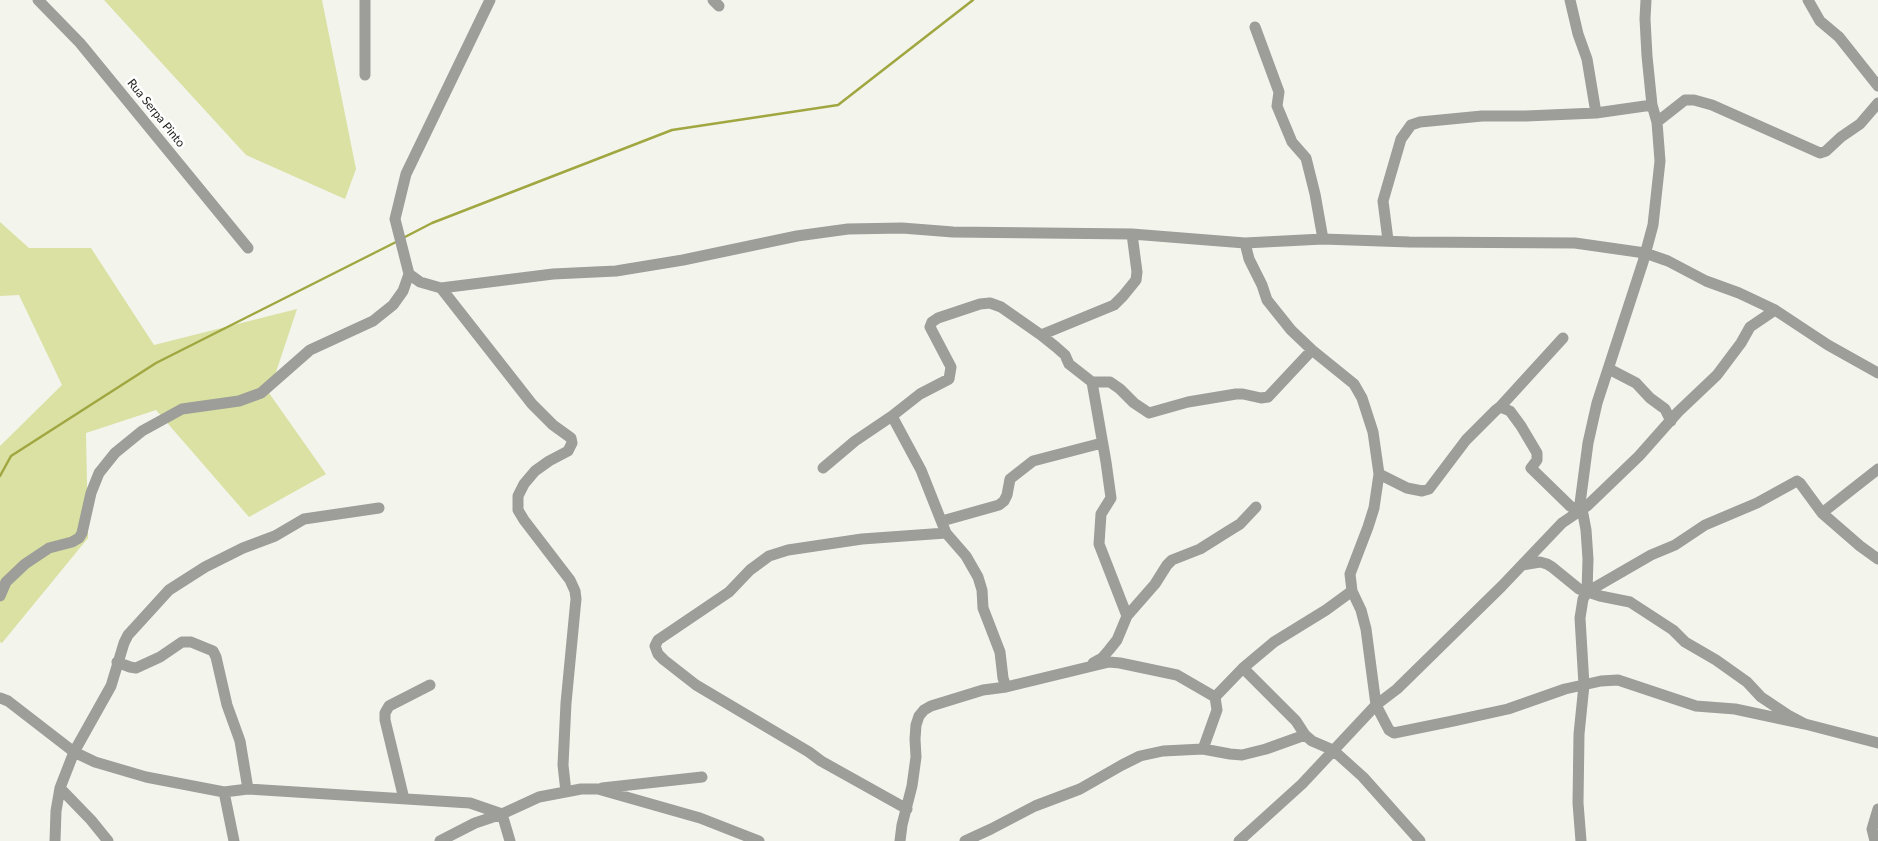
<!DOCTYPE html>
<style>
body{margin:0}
canvas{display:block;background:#f3f4ec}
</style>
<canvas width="1878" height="841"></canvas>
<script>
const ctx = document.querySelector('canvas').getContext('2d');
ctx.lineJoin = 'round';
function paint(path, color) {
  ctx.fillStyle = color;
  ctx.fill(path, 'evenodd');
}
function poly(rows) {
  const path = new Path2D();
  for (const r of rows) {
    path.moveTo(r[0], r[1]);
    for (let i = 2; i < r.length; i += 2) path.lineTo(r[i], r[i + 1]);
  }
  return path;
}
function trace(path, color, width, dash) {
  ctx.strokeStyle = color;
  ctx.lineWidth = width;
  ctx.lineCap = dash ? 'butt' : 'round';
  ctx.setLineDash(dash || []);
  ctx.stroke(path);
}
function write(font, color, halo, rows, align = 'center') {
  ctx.font = font + ' Lato,sans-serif';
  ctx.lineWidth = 5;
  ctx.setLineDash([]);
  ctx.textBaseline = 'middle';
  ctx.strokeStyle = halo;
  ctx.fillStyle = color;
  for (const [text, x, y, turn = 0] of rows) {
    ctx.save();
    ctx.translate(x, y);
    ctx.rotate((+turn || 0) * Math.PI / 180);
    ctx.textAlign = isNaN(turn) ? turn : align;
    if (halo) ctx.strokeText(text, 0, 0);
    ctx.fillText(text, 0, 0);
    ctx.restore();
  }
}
const green = poly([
 [104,0,322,0,356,169,345,199,246,155],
 [0,222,29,248,91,248,154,345,297,309,269,393,326,474,249,517,156,410,86,433,88,538,2,643,0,642,0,446,62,385,19,295,0,296]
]);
const stream = poly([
 [403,238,432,223,672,130,838,105,973,0],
 [0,476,11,456,156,363,398,241]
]);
const minor = poly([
 [38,0,80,43,248,248],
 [365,0,365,75],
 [490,0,406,174,395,219,409,274,420,282,441,288,553,274,616,271,683,260,797,236,848,229,902,228,953,232,1132,234,1245,243,1323,239,1409,242,1575,243,1645,253,1668,261,1706,281,1739,293,1775,310,1828,345,1878,373],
 [713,0,719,6],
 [1570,0,1578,34,1587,59,1596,113],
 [1808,0,1820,21,1839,37,1878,86],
 [1255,27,1279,92,1277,106,1292,142,1306,158,1315,194,1323,239],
 [1657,122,1685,100,1694,100,1712,105,1820,153,1826,151,1841,137,1860,124,1878,103],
 [1388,240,1383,201,1401,139,1411,125,1420,122,1482,116,1526,116,1596,113,1652,105],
 [1245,243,1249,259,1262,285,1267,300,1291,330,1312,350,1354,384,1362,398,1373,432,1379,474,1374,508,1368,527,1350,574,1352,591,1361,610,1366,629,1376,705,1389,730,1394,733,1453,721,1508,709,1565,689,1601,681,1618,680,1696,706,1735,709,1805,724],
 [441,288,532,404,553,425,571,438,572,443,568,451,549,461,535,471,524,484,518,496,518,510,524,520,570,580,575,591,576,599,566,703,563,765,566,792],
 [1041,335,1114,305,1123,296,1136,280,1137,272,1132,234],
 [1609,369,1636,383,1650,398,1665,409,1671,421],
 [1092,382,1110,382,1120,389,1134,403,1149,413,1188,402,1236,394,1243,394,1261,398,1268,397,1312,350],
 [1500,407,1563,338],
 [892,416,920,394,949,379,951,367,930,327,932,322,938,318,980,304,990,303,1001,307,1041,335,1056,347,1065,355,1069,364,1092,382,1106,462,1111,498,1101,514,1099,544,1127,616],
 [823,468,855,441,892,416,921,470,946,533,966,556,978,577,982,590,983,608,1000,652,1003,678,1006,687],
 [1379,474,1407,488,1422,491,1429,489,1466,440,1496,410,1500,407,1510,411,1521,426,1537,453,1537,460,1531,468,1570,506,1583,514,1586,530,1588,559,1587,592],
 [1579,511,1588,443,1597,403,1643,262,1653,225,1660,161,1657,122,1652,105,1647,56,1645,19,1646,0],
 [1822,513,1878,469],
 [942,521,999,505,1004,501,1007,495,1010,479,1033,461,1102,443],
 [1522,565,1540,562,1547,564,1552,567,1579,589,1600,596,1630,602,1673,630,1685,642,1716,660,1747,682,1761,697,1788,715,1805,724,1878,743],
 [0,596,6,582,25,564,49,548,72,542,79,538,82,533,91,493,99,473,115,453,142,431,182,409,239,401,261,393,310,350,373,321,393,305,403,291,409,274],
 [117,662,130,667,136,668,160,657,182,642,191,642,213,651,216,657,227,705,240,741,248,789],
 [1093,663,1102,658,1109,650,1117,640,1127,616,1155,584,1167,565,1172,560,1200,549,1227,532,1240,524,1256,507],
 [1243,668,1296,721,1305,735,1312,741,1333,750,1363,777,1420,841],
 [1215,697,1243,668,1274,642,1326,610,1352,591],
 [0,698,8,701,74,752,95,762,146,777,224,792,248,789,470,803,502,814,510,841],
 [1203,749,1217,710,1215,697],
 [60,788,91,820,108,841],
 [602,788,702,777],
 [224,792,234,841],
 [404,799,385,720,385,713,389,706,430,685],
 [907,809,821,761,809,752,696,685,664,660,658,654,655,646,658,640,729,592,750,570,769,556,788,550,862,539,946,533],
 [55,841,56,811,60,788,74,752,111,686,124,643,128,635,169,590,205,567,243,548,275,536,304,519,379,508],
 [440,841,475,823,502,814,539,797,581,789,598,789,700,818,759,841],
 [900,841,902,825,912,786,916,757,915,739,916,725,919,716,924,710,931,706,983,690,1006,687,1109,662,1120,663,1177,675,1215,697],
 [965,841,991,829,1035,806,1080,789,1122,765,1140,756,1163,751,1203,749,1230,754,1242,755,1266,749,1305,735],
 [1239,841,1302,784,1376,705,1397,689,1502,586,1562,523,1587,506,1639,456,1678,412,1717,375,1741,343,1750,327,1775,310],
 [1581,841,1578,803,1579,734,1584,685,1580,618,1583,599,1587,592,1651,555,1675,545,1705,525,1757,503,1797,481,1800,483,1822,513,1860,546,1878,559],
 [1875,841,1872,829,1878,809]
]);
const streetNames = [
 ["Rua Serpa Pinto",156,113,51]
];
paint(green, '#dae1a2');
trace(stream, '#a0a741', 2.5);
trace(minor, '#9d9d9a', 11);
write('12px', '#1b1b18', '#fff', streetNames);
</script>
